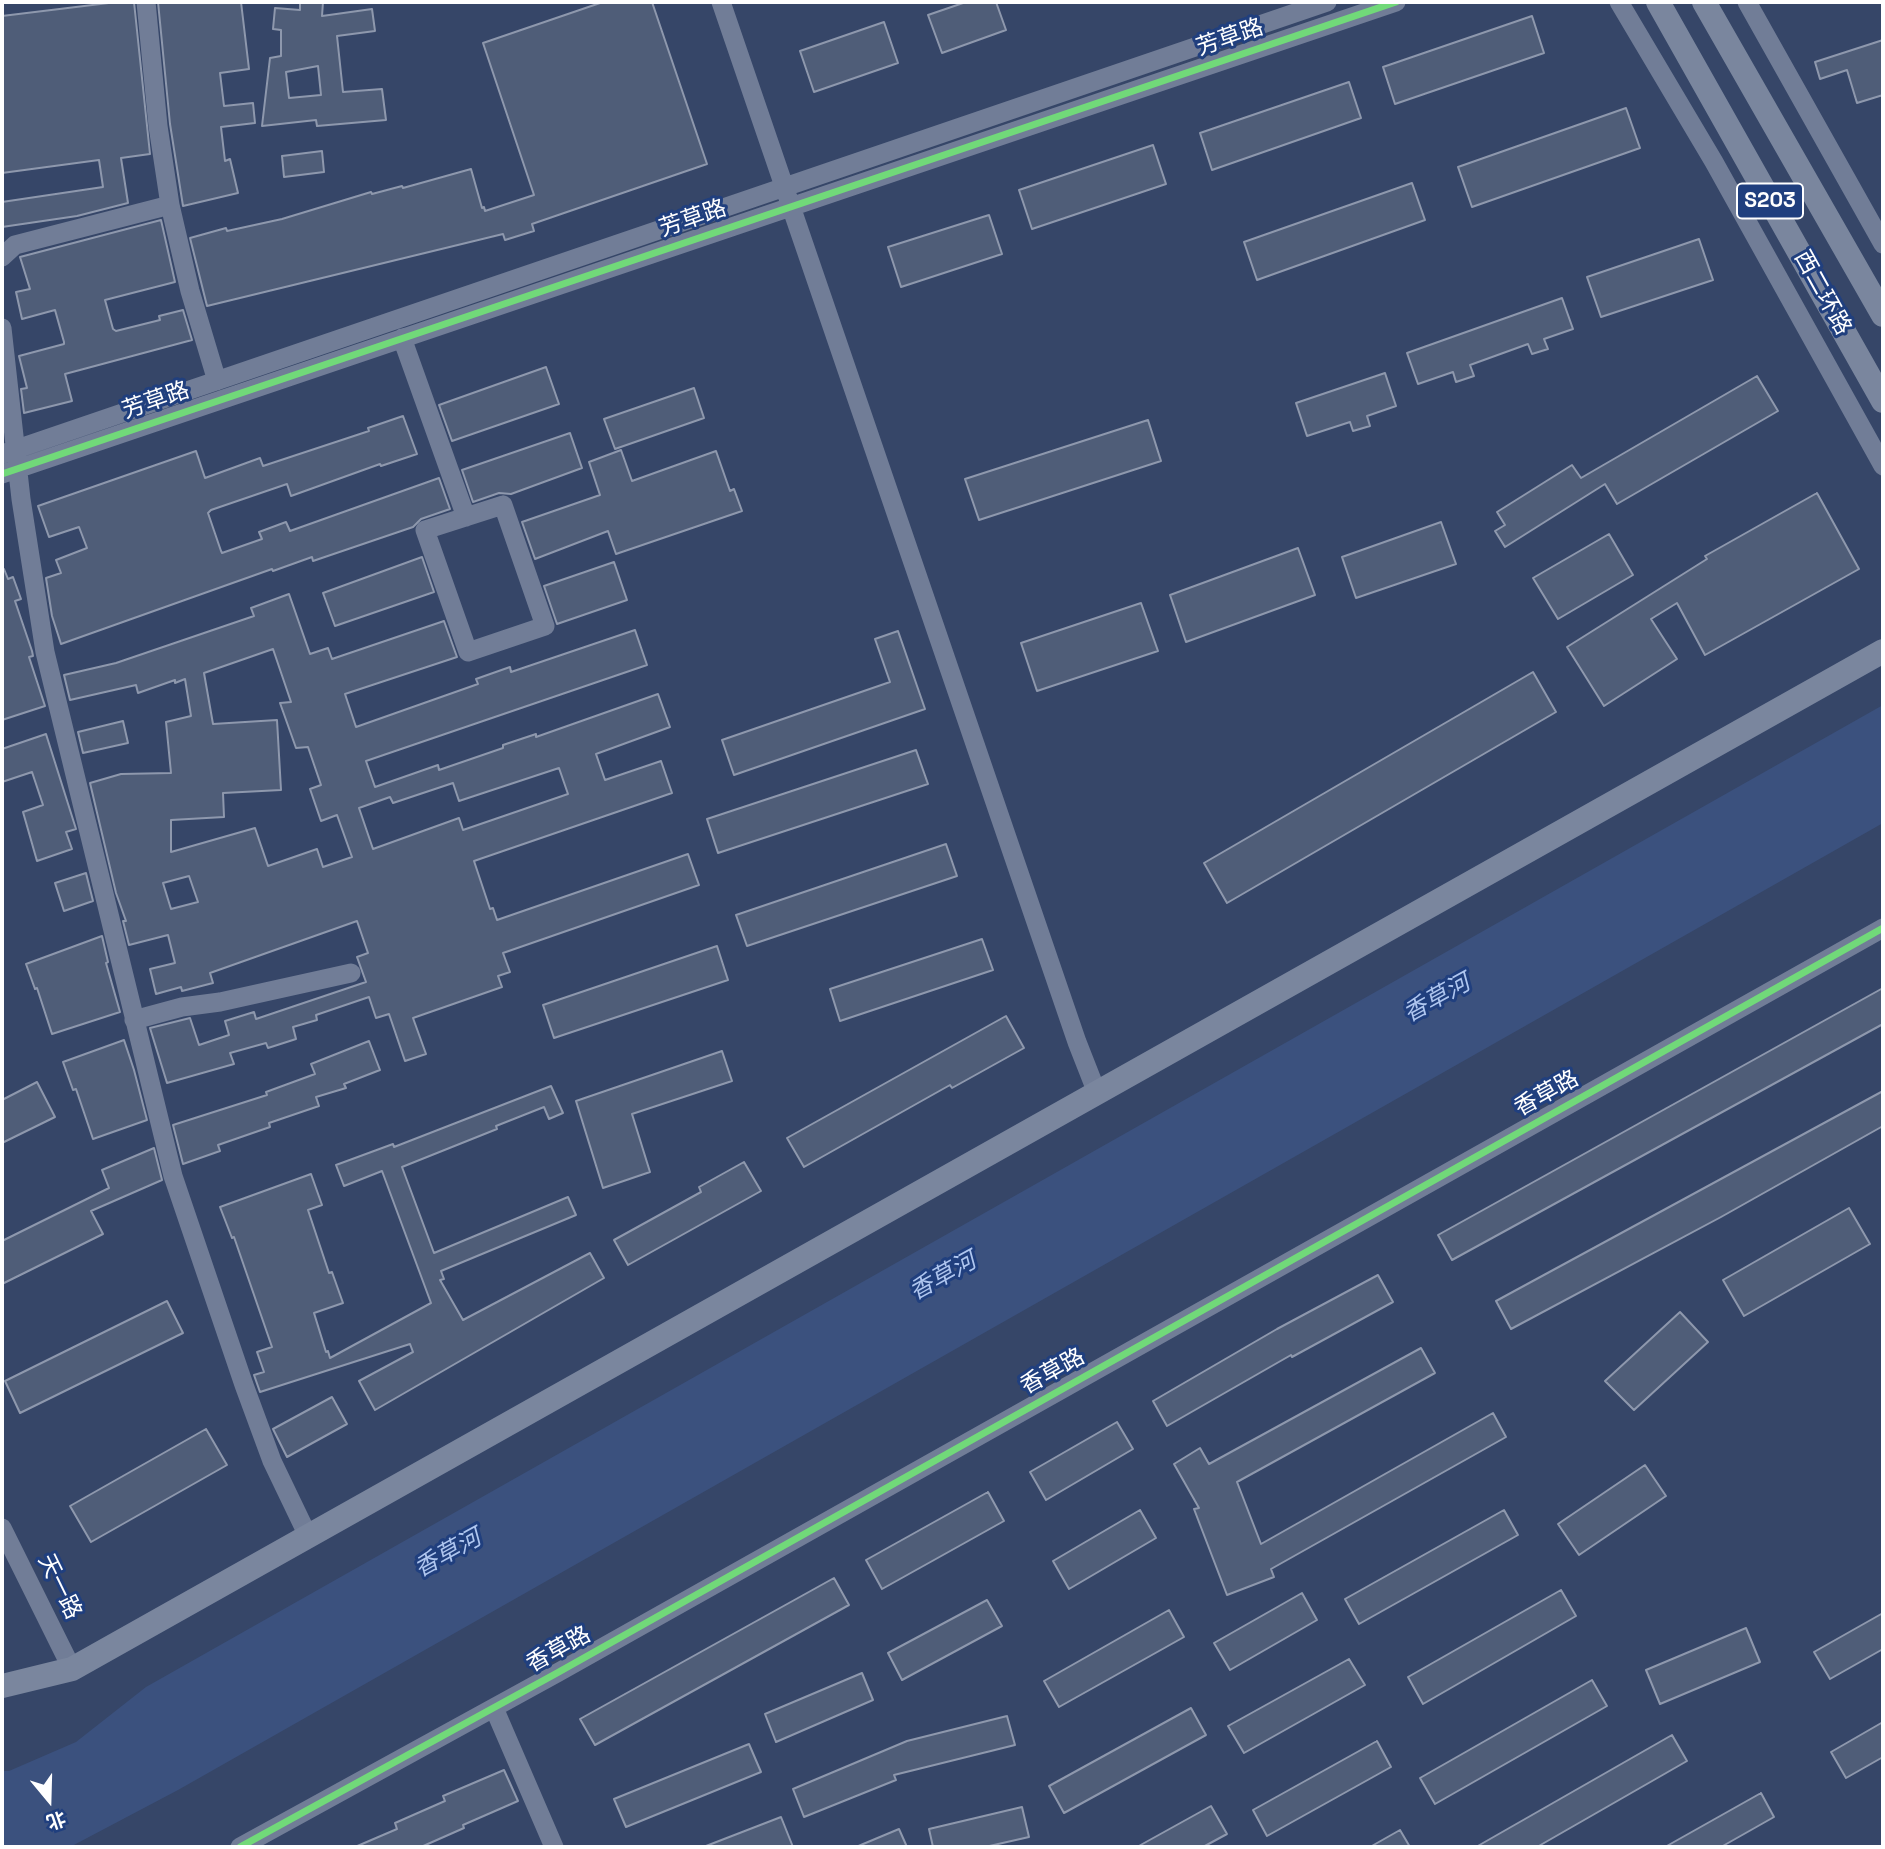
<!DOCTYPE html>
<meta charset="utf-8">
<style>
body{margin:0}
#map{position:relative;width:1885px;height:1849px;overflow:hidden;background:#364668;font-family:"Space Grotesk","Noto Sans SC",sans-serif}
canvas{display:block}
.frame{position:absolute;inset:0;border:4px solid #fff;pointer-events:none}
.north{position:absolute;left:14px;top:1765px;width:70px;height:70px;-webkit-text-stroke:5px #203f7e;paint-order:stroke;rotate:161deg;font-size:19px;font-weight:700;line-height:28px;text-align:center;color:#fff}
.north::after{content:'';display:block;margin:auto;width:24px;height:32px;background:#fff;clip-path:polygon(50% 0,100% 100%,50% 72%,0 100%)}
</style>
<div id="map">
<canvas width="1885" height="1849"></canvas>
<div class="frame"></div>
<div class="north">北</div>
</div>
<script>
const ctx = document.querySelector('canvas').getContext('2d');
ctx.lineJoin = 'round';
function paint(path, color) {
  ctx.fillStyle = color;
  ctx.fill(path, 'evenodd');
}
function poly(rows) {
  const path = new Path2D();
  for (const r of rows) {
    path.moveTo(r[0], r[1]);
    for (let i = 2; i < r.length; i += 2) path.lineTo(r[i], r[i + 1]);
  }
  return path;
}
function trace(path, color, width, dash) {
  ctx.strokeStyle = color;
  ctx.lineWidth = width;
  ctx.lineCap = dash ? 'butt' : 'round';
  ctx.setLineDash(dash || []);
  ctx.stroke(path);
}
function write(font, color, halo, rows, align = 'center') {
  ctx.font = font + ' "Space Grotesk","Noto Sans SC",sans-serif';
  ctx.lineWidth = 6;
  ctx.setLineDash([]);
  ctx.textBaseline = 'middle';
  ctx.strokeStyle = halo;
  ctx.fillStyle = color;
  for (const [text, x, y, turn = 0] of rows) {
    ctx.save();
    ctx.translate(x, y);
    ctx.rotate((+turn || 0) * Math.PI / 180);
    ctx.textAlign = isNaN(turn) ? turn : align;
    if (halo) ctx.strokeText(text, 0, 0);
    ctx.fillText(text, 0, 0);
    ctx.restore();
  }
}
const water = poly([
 [1883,705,1883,823,178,1790,70,1847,2,1847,2,1771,9,1771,76,1742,146,1687]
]);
const building = poly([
 [117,2,134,2,150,154,121,158,128,203,77,216,2,227,2,202,103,187,99,160,2,173,2,16,117,2],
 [158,2,241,2,249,69,220,73,224,106,253,103,255,123,221,127,225,161,230,159,238,193,183,206,170,124,158,2],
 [300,2,323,2,322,16,372,9,375,31,337,36,343,92,382,89,386,120,317,126,316,120,262,126,270,58,281,56,281,30,273,29,275,8,300,10,300,2],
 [318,66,321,95,289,98,286,72,318,66],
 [603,2,652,2,707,164,532,224,534,231,505,240,503,234,207,306,190,238,226,228,227,231,282,219,371,192,372,194,402,186,403,188,471,169,482,208,484,207,485,211,534,195,483,43,603,2],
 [966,2,996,2,1006,30,942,53,928,15,966,2],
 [1532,16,1544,53,1395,104,1383,67,1532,16],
 [884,22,898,63,814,92,800,51,884,22],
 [1883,40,1883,95,1857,103,1847,70,1820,79,1815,62,1883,40],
 [1349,82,1361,118,1212,170,1200,133,1349,82],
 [1626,108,1640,148,1472,207,1458,167,1626,108],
 [1153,145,1166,184,1032,229,1019,190,1153,145],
 [322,151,324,172,284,177,282,156,322,151],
 [1412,183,1425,220,1257,280,1244,242,1412,183],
 [989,215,1002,254,901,287,888,247,989,215],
 [161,220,175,282,105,300,113,329,116,331,160,320,159,316,183,310,192,340,65,374,72,401,24,413,21,389,27,388,19,356,64,344,64,342,55,310,22,319,16,292,30,289,20,257,161,220],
 [1699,239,1713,280,1601,317,1587,277,1699,239],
 [1562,298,1573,329,1544,339,1548,349,1532,354,1528,344,1470,365,1474,376,1456,382,1453,372,1418,384,1407,353,1562,298],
 [546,367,559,404,452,441,439,405,546,367],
 [1385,373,1396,406,1367,416,1370,426,1353,431,1350,422,1307,436,1296,403,1385,373],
 [1757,376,1778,411,1617,504,1605,484,1505,547,1495,531,1505,525,1497,512,1572,465,1581,478,1757,376],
 [694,388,704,418,615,449,604,419,694,388],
 [403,416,417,454,381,466,380,464,291,496,287,484,211,510,208,513,221,551,222,553,262,539,259,532,286,522,290,531,439,478,450,509,421,519,413,527,313,561,312,557,273,571,272,569,61,644,52,616,46,578,61,573,56,560,87,548,79,527,49,537,38,506,196,451,205,478,260,458,263,466,369,431,368,428,403,416],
 [1148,420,1161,461,979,520,965,479,1148,420],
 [570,433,582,468,511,494,499,493,473,502,462,470,570,433],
 [621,450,632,481,716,451,730,491,734,489,742,511,616,554,608,531,535,559,522,522,600,495,589,462,621,450],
 [1817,493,1859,569,1705,655,1677,603,1651,619,1677,659,1604,706,1567,647,1707,559,1705,556,1817,493],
 [1441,522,1456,564,1356,598,1342,557,1441,522],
 [1609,534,1633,575,1558,619,1533,578,1609,534],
 [1298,548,1315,595,1186,642,1170,595,1298,548],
 [422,557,434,592,335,626,323,593,422,557],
 [614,562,627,600,557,624,544,586,614,562],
 [2,569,4,569,8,579,13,577,21,599,15,601,32,651,33,656,29,657,45,706,2,720,2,569],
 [289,594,310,654,328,648,332,659,444,621,457,657,345,694,356,727,478,684,476,679,510,667,511,672,635,630,647,665,366,761,375,787,438,765,439,770,503,748,503,745,536,734,536,737,658,694,670,727,596,754,605,780,661,761,672,793,474,861,490,909,493,908,497,920,688,854,699,885,503,953,510,972,498,976,502,987,413,1018,426,1054,405,1061,389,1014,376,1018,369,997,316,1015,317,1020,293,1027,296,1039,268,1048,266,1043,230,1053,234,1064,167,1083,150,1028,190,1018,199,1045,229,1035,225,1021,254,1012,256,1019,366,982,357,957,368,953,357,921,210,973,213,983,182,991,181,987,156,994,150,969,175,963,168,935,129,945,123,921,126,921,116,893,90,783,121,774,171,773,166,722,191,716,185,679,175,683,175,680,138,693,136,685,70,700,64,675,116,663,254,616,251,608,289,594],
 [273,649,291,702,280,703,296,748,308,747,321,785,310,789,321,821,337,815,352,857,323,867,317,849,268,866,255,828,171,852,171,820,224,817,223,793,281,790,277,720,213,724,204,673,273,649],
 [559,768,568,794,463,830,459,818,373,849,359,808,390,797,393,803,453,783,459,801,559,768],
 [189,876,198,902,171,909,163,883,189,876],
 [1141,603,1158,651,1037,691,1021,643,1141,603],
 [898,631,925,709,734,775,722,740,890,682,875,639,898,631],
 [1533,672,1556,712,1227,903,1204,863,1533,672],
 [123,721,128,743,83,753,78,732,123,721],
 [46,734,76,829,66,832,72,849,37,861,23,812,43,805,32,772,2,782,2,749,46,734],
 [916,750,928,784,718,853,707,819,916,750],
 [946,844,957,876,747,946,736,915,946,844],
 [86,873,93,901,64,911,55,883,86,873],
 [102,936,108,962,106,963,120,1012,52,1034,37,988,35,989,26,964,102,936],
 [982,939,993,970,840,1021,830,989,982,939],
 [717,946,728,980,554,1038,543,1005,717,946],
 [1883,988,1883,1024,1452,1260,1438,1235,1883,988],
 [1006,1016,1024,1048,952,1088,950,1085,804,1167,787,1138,1006,1016],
 [124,1040,134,1070,147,1120,93,1139,76,1089,73,1090,63,1062,124,1040],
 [369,1041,380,1070,344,1084,346,1088,316,1097,319,1106,269,1123,270,1127,218,1145,220,1151,183,1164,173,1125,267,1095,266,1092,315,1074,311,1064,369,1041],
 [722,1051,732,1081,632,1114,650,1172,603,1188,576,1101,722,1051],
 [37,1082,55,1117,2,1143,2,1100,37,1082],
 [551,1086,563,1113,549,1119,544,1107,496,1126,497,1129,402,1167,434,1253,568,1197,576,1215,441,1271,444,1279,440,1280,463,1320,590,1253,604,1278,375,1410,359,1381,413,1352,410,1344,260,1392,254,1375,264,1372,257,1352,272,1347,234,1237,232,1238,220,1207,311,1174,322,1205,308,1210,329,1273,332,1272,343,1303,314,1313,326,1352,328,1351,330,1358,431,1303,382,1171,344,1186,336,1165,393,1144,394,1147,551,1086],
 [1883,1091,1883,1126,1721,1217,1511,1329,1496,1301,1883,1091],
 [154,1148,162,1180,91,1211,103,1234,2,1284,2,1241,109,1188,102,1170,154,1148],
 [744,1162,761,1191,628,1265,614,1240,701,1192,699,1187,744,1162],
 [1849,1208,1870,1244,1744,1316,1723,1280,1849,1208],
 [1378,1275,1393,1302,1292,1357,1291,1355,1167,1426,1153,1401,1277,1329,1378,1275],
 [167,1301,183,1333,20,1413,5,1381,167,1301],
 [1680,1312,1708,1342,1634,1410,1605,1381,1680,1312],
 [1421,1348,1435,1373,1237,1482,1261,1544,1493,1413,1506,1437,1271,1569,1274,1577,1227,1595,1194,1509,1199,1508,1174,1464,1200,1448,1209,1464,1421,1348],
 [332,1397,347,1424,287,1457,273,1429,332,1397],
 [1117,1422,1133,1449,1046,1500,1030,1472,1117,1422],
 [206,1429,227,1465,91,1542,70,1506,206,1429],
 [1645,1465,1666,1496,1579,1555,1558,1524,1645,1465],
 [988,1492,1004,1521,882,1589,866,1560,988,1492],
 [1140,1510,1156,1538,1069,1589,1053,1561,1140,1510],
 [1504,1510,1518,1535,1359,1624,1345,1599,1504,1510],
 [834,1578,849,1605,595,1745,580,1719,834,1578],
 [1561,1590,1576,1616,1423,1704,1408,1677,1561,1590],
 [1302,1593,1317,1620,1230,1670,1214,1643,1302,1593],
 [987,1600,1002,1626,902,1680,888,1653,987,1600],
 [1169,1610,1184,1637,1059,1707,1044,1681,1169,1610],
 [1883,1613,1883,1649,1830,1679,1814,1652,1883,1613],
 [1746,1628,1760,1662,1660,1704,1646,1670,1746,1628],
 [1349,1659,1365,1685,1244,1753,1228,1726,1349,1659],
 [862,1673,873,1700,776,1742,765,1714,862,1673],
 [1592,1680,1607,1706,1435,1804,1420,1778,1592,1680],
 [1191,1708,1206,1735,1064,1813,1049,1786,1191,1708],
 [1007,1716,1015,1745,894,1775,896,1780,804,1817,793,1789,907,1741,1007,1716],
 [1883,1722,1883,1757,1846,1778,1831,1752,1883,1722],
 [1672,1735,1687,1761,1537,1847,1476,1847,1672,1735],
 [1377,1741,1391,1767,1267,1836,1253,1810,1377,1741],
 [749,1744,761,1772,626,1827,614,1799,749,1744],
 [504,1770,518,1801,463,1825,464,1828,421,1847,355,1847,397,1829,395,1823,445,1801,443,1796,504,1770],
 [1761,1793,1774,1817,1721,1847,1665,1847,1761,1793],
 [1211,1806,1227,1834,1203,1847,1137,1847,1211,1806],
 [1022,1807,1029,1837,985,1847,933,1847,929,1829,1022,1807],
 [781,1817,793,1847,706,1847,706,1846,781,1817],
 [899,1829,907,1847,856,1847,899,1829],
 [1400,1830,1410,1847,1370,1847,1400,1830]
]);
const minor = poly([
 [721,2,1077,1042,1097,1093],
 [1619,2,1714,162,1883,466],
 [1747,2,1883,244],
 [170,205,190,291,217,381],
 [2,257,15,245,170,205,158,126,146,2],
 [2,328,21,499,45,652,173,1176,244,1385,272,1461,308,1536],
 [402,338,466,517],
 [2,454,1327,2],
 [2,474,1396,2],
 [503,505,545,626,468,652,425,530,503,505],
 [134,1020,182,1007,220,1002,351,973],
 [2,1528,72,1669],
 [494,1708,554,1847],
 [240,1847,557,1673,1883,928]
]);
const major = poly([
 [1658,2,1883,401],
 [1704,2,1883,315],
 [2,1686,72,1669,1883,651]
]);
const cycleway = poly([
 [2,474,1396,2],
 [240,1847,557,1673,1883,928]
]);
const shields = [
 [1770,201,66]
];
const shieldNames = [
 ["S203",1770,201]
];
const streetNames = [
 ["芳草路",1230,38,-19],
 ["芳草路",693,219,-19],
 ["西二环路",1822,293,61],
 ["芳草路",156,401,-19],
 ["香草路",1547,1094,-29],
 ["香草路",1053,1372,-29],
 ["天一路",59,1587,64],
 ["香草路",559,1650,-29]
];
const waterNames = [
 ["香草河",1437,999,-29],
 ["香草河",943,1277,-29],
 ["香草河",448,1554,-29]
];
paint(water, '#3b517e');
paint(building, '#4f5d78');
trace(building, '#8e98ad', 2);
trace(minor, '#717d97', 19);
trace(major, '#7a869e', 24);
trace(cycleway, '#71d979', 7);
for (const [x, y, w] of shields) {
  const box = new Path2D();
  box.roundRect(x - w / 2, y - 17.5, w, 35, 5);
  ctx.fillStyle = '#203f7e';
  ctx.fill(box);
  trace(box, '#fff', 2);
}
write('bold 21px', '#fff', null, shieldNames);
write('23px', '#fff', '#203f7e', streetNames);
write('italic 24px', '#afc6ef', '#203f7e', waterNames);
</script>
